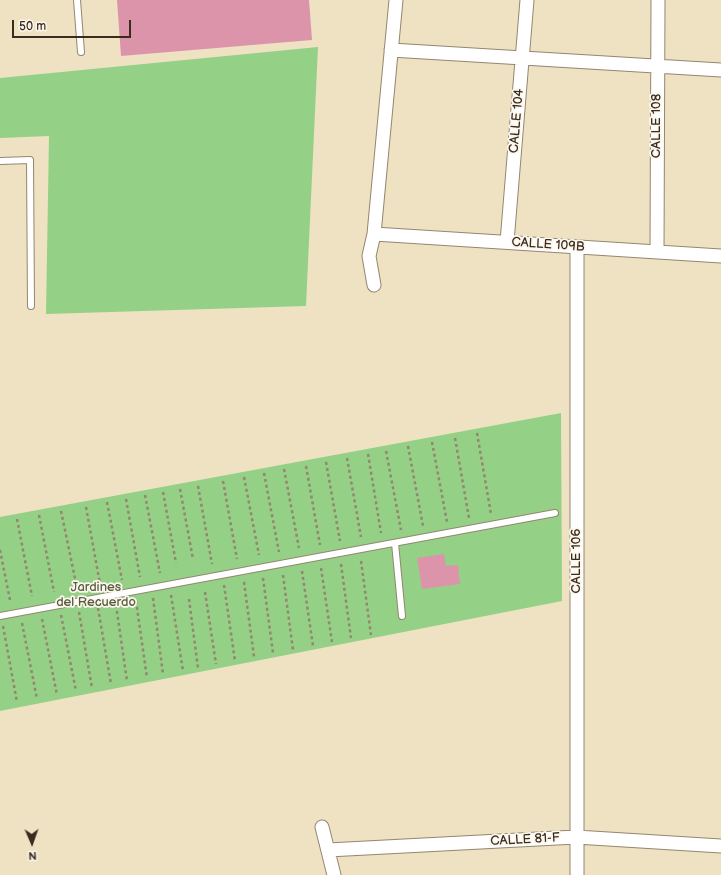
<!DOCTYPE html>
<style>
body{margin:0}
#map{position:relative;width:721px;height:875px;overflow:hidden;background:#eee2c2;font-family:"Balsamiq Sans",sans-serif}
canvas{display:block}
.north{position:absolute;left:12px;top:823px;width:40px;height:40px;-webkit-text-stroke:3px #fbf7ec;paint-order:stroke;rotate:178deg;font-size:11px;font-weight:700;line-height:16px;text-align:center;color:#3b2a1e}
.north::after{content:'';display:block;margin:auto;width:14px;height:18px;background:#3b2a1e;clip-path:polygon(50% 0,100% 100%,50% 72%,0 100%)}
.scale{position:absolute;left:12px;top:20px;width:119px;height:18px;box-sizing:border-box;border:2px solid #3b2a1e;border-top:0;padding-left:5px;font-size:12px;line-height:14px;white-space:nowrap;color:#3b2a1e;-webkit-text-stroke:3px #fbf7ec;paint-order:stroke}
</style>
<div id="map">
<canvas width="721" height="875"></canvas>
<div class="north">N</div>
<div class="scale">50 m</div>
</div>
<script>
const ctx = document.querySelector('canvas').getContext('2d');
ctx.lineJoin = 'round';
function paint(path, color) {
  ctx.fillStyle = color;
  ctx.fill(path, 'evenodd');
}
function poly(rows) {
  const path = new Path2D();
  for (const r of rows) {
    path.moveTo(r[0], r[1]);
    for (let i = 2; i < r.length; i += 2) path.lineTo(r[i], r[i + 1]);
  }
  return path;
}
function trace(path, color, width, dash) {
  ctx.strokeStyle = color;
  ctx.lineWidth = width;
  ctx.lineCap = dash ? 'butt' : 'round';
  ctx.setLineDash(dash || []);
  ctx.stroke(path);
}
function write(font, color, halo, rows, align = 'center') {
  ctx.font = font + ' "Balsamiq Sans",sans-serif';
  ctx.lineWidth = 3.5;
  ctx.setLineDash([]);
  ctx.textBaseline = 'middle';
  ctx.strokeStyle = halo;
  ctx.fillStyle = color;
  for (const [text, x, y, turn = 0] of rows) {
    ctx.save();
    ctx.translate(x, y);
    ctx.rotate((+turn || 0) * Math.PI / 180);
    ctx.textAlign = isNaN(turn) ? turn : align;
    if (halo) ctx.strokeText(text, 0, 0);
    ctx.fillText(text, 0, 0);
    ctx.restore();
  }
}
const green = poly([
 [318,47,306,306,46,314,49,136,0,138,0,78],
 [561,413,562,601,0,711,0,517]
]);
const building = poly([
 [117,0,309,0,312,40,121,56],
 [444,554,446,566,458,565,460,584,422,589,417,558]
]);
const path = poly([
 [477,433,491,514],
 [455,438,469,518],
 [432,442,447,522],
 [408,446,423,526],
 [386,451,401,530],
 [368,454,381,533],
 [347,458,361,537],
 [326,462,340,541],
 [306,466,320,545],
 [284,469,299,548],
 [264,473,279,552],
 [244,477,259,555],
 [223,481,237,559],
 [198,486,212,564],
 [180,489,193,559],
 [163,492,176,563],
 [145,495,160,573],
 [126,499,140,577],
 [107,502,122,580],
 [86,507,100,584],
 [61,511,77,588],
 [39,515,54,592],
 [17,519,32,596],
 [0,550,10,600],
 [361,561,371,635],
 [341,564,351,638],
 [321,568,332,642],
 [302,571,313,646],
 [283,575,293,650],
 [263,578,273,653],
 [244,582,254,657],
 [224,585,235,661],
 [205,592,216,664],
 [171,595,183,671],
 [153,598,163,674],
 [189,599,198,668],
 [136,601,147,678],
 [116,605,127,681],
 [98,608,111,684],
 [79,612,92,688],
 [61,615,76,691],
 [42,619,57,695],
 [22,623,37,699],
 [3,626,17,702]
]);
const service = poly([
 [77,0,81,52],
 [0,161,30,160,31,306],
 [395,543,402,616],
 [0,616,555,513]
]);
const minor = poly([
 [391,50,721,70],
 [374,234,721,256],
 [507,242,527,0],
 [577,247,577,875],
 [657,252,658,0],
 [374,285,369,256,374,234,396,0],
 [322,827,334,875],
 [328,850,576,837,721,846]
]);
const streetNames = [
 ["CALLE 104",517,121,-85],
 ["CALLE 108",657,126,-90],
 ["CALLE 109B",548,245,4],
 ["CALLE 106",577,561,-90],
 ["CALLE 81-F",525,840,-3]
];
const parkNames = [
 ["Jardines",96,588],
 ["del Recuerdo",96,603]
];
paint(green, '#94d186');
paint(building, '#dc94aa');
trace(service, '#948670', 8);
trace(minor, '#948670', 15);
trace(path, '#948670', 2.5, [3, 3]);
trace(service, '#fff', 6);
trace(minor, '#fff', 13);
write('13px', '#3b2a1e', '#fbf7ec', streetNames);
write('13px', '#565c3d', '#fbf7ec', parkNames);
</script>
